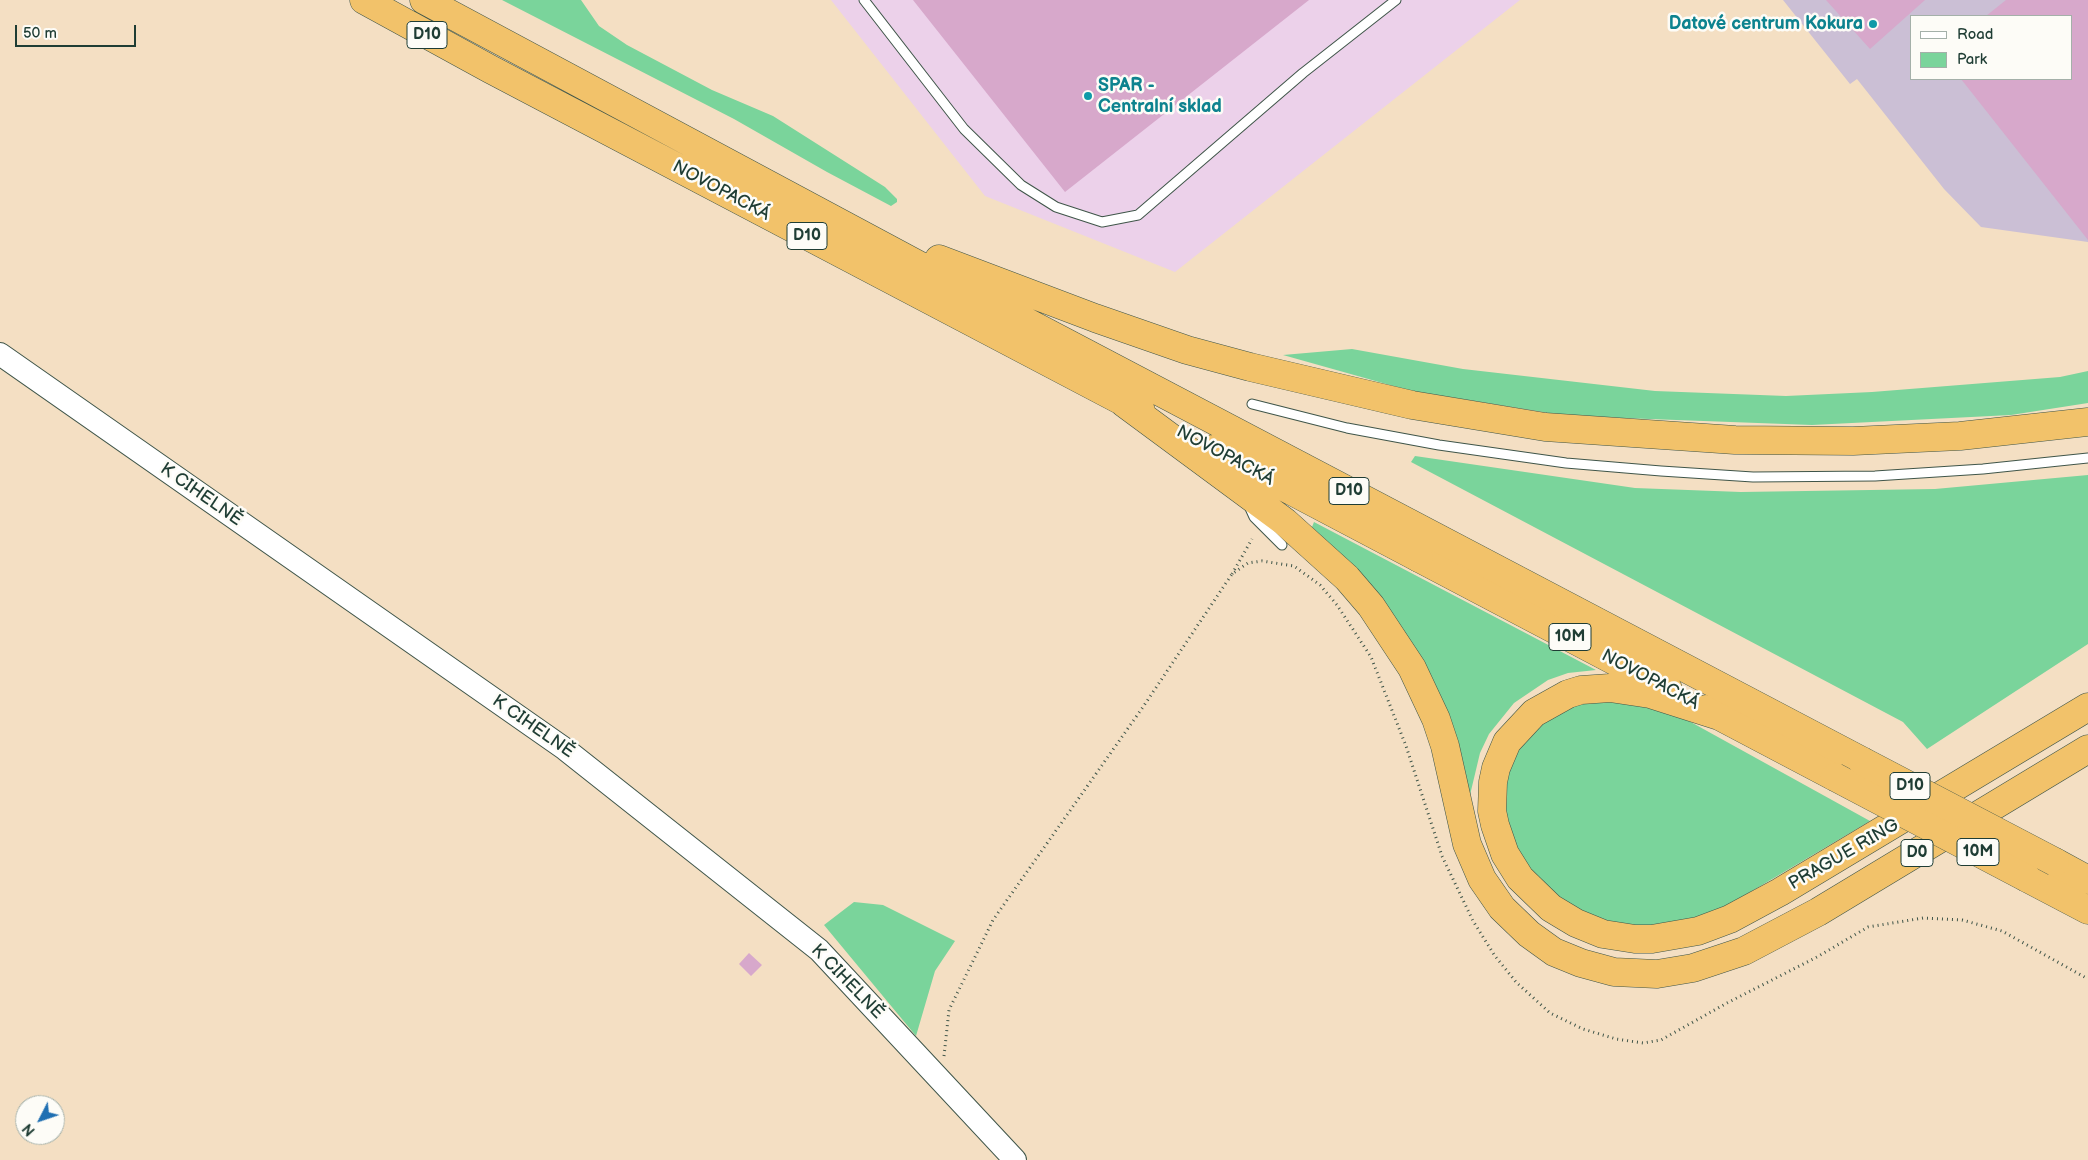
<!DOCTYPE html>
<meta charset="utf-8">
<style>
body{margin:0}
#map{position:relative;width:2088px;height:1160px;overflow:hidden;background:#f4dfc3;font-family:"Balsamiq Sans",sans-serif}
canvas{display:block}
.legend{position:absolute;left:1910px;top:15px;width:162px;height:65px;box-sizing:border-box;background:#fdfcf7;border:1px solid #a4b0a9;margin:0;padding:6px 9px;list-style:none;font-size:15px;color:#1f3d34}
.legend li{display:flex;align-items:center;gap:10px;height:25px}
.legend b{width:25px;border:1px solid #a4b0a9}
.north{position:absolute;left:15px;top:1095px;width:50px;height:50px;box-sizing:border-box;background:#fdfcf7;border:1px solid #a4b0a9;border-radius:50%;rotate:229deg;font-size:14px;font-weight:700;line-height:20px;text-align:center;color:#1f3d34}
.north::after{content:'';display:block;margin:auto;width:18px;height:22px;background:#1f6fb2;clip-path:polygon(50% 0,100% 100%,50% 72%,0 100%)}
.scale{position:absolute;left:15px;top:25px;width:121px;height:22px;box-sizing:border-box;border:2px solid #1f3d34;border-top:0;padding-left:6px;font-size:15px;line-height:18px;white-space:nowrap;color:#1f3d34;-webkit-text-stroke:4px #fdfcf7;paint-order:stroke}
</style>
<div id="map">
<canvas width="2088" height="1160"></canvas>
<ul class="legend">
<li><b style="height:6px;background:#fff"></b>Road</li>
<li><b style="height:14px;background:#7ad49b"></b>Park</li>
</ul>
<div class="north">N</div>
<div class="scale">50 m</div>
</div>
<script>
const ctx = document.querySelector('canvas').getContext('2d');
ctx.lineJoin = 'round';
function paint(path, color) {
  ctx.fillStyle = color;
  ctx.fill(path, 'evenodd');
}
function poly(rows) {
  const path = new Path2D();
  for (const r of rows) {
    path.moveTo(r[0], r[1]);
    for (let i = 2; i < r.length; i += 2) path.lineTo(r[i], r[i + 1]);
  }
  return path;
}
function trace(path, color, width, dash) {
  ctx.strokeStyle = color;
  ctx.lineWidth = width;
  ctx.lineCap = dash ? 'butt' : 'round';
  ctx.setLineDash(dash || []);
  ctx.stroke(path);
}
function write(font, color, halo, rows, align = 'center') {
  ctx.font = font + ' "Balsamiq Sans",sans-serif';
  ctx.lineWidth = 5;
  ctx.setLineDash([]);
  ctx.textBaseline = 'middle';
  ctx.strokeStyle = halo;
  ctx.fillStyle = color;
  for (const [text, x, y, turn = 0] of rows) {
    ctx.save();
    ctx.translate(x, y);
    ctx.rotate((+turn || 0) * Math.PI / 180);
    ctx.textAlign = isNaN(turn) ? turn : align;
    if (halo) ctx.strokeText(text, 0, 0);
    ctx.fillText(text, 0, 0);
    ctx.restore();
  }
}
const built = poly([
 [831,0,1520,0,1175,272,985,196]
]);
const industrial = poly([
 [1783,0,2088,0,2088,242,1981,227,1944,189,1857,79,1850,84],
 [1912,16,2072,16,2072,79,1912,79]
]);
const green = poly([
 [502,0,581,0,599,26,627,45,712,90,773,116,885,187,897,199,897,202,891,206,827,172,734,119],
 [1352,349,1463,369,1655,391,1786,396,1872,392,2060,377,2088,371,2088,403,2011,415,1812,425,1568,416,1411,391,1283,355],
 [1415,456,1635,488,1741,492,1935,489,2088,475,2088,644,1927,749,1903,722,1411,462],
 [1314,522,1596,670,1568,673,1548,680,1514,703,1489,734,1480,753,1470,795,1333,547,1312,527],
 [1583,698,1669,710,1870,821,1703,920,1640,934,1550,899,1502,827,1500,810,1515,743,1545,716],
 [854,902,883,905,955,941,935,971,916,1036,824,925]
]);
const building = poly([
 [913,0,1309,0,1065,192],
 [1826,0,1925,0,1870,49],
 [2006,0,2088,0,2088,240,1961,79,2072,79,2072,16,1986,16],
 [749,953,762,965,751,976,739,964]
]);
const path = poly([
 [1232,574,1252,539],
 [944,1056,949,1010,993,920,1143,707,1232,574,1248,563,1262,561,1294,566,1320,585,1337,605,1371,657,1406,746,1442,856,1473,921,1495,956,1516,982,1550,1013,1583,1029,1616,1039,1643,1043,1661,1040,1727,1003,1817,957,1868,927,1923,918,1962,920,2002,931,2088,979]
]);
const service = poly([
 [864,0,964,129,1021,185,1056,207,1102,222,1138,215,1303,73,1396,0],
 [1252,404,1347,428,1439,445,1566,463,1661,471,1753,477,1875,476,1983,469,2088,458],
 [1249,506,1254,517,1282,545]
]);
const tertiary = poly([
 [0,354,565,749,819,950,1015,1160]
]);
const trunk = poly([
 [1419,558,1668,689],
 [1706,709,1835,777],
 [1722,717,1650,694,1610,688,1581,690,1568,694,1534,713,1507,742,1496,768,1493,782,1492,811,1495,825,1505,854,1520,878,1551,908,1576,923,1603,934,1635,939,1652,939,1698,931,1730,919,1780,892,2088,707],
 [2027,878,2088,910]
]);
const motorway = poly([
 [364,0,490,69,1141,411],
 [424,0,928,270,1862,761],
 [939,259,1095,318,1187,350,1250,367,1412,405,1545,427,1735,440,1853,441,1960,436,2088,422],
 [1124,403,1285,522,1347,578,1371,606,1412,668,1436,719,1445,746,1467,844,1482,879,1502,908,1529,934,1554,952,1581,963,1614,972,1657,974,1693,968,1744,951,1818,912,2088,749],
 [1212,449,1419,558],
 [2055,862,2088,880]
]);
const trunkBridge = poly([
 [1835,777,2027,878]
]);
const motorwayBridge = poly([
 [1862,761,2055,862]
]);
const markers = [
 [1873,24,5,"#0f9aa8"],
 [1088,96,5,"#0f9aa8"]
];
const shields = [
 [427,35,40],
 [807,236,40],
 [1349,491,40],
 [1570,637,42],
 [1910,786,40],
 [1978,852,42],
 [1917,853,32]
];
const shieldNames = [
 ["D10",427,35],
 ["D10",807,236],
 ["D10",1349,491],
 ["10M",1570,637],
 ["D10",1910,786],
 ["10M",1978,852],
 ["D0",1917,853]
];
const cultureNames = [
 ["Datové centrum Kokura",1863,24],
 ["SPAR -",1098,86,"left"],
 ["Centralní sklad",1098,107,"left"]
];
const streetNames = [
 ["NOVOPACKÁ",721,191,28],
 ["NOVOPACKÁ",1225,456,28],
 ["K CIHELNĚ",201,495,35],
 ["NOVOPACKÁ",1650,680,28],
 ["K CIHELNĚ",533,727,35],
 ["PRAGUE RING",1844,855,-30],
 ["K CIHELNĚ",847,982,46]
];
paint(built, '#ecd1ea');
paint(industrial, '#cbbfd5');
paint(green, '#7ad49b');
paint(building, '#d7a8cb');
trace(service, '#3f5549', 11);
trace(tertiary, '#3f5549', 24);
trace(trunk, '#3f5549', 29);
trace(motorway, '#3f5549', 29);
trace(path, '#3f5549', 3, [1, 4]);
trace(service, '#fff', 9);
trace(tertiary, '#fff', 22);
trace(trunk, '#f2c26a', 28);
trace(motorway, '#f2c26a', 28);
trace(trunkBridge, '#3f5549', 29, []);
trace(motorwayBridge, '#3f5549', 29, []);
trace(trunkBridge, '#f2c26a', 28);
trace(motorwayBridge, '#f2c26a', 28);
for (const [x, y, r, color] of markers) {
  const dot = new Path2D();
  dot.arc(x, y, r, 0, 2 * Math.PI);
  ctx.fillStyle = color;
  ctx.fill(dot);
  trace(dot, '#fdfcf7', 2);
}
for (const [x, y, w] of shields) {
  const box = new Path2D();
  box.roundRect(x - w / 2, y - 13.5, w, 27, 4);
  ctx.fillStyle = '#fdfcf7';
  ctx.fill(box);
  trace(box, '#1f3d34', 1);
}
write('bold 16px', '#1f3d34', null, shieldNames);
write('bold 18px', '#0d838f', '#fdfcf7', cultureNames, 'right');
write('18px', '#1f3d34', '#fdfcf7', streetNames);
</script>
